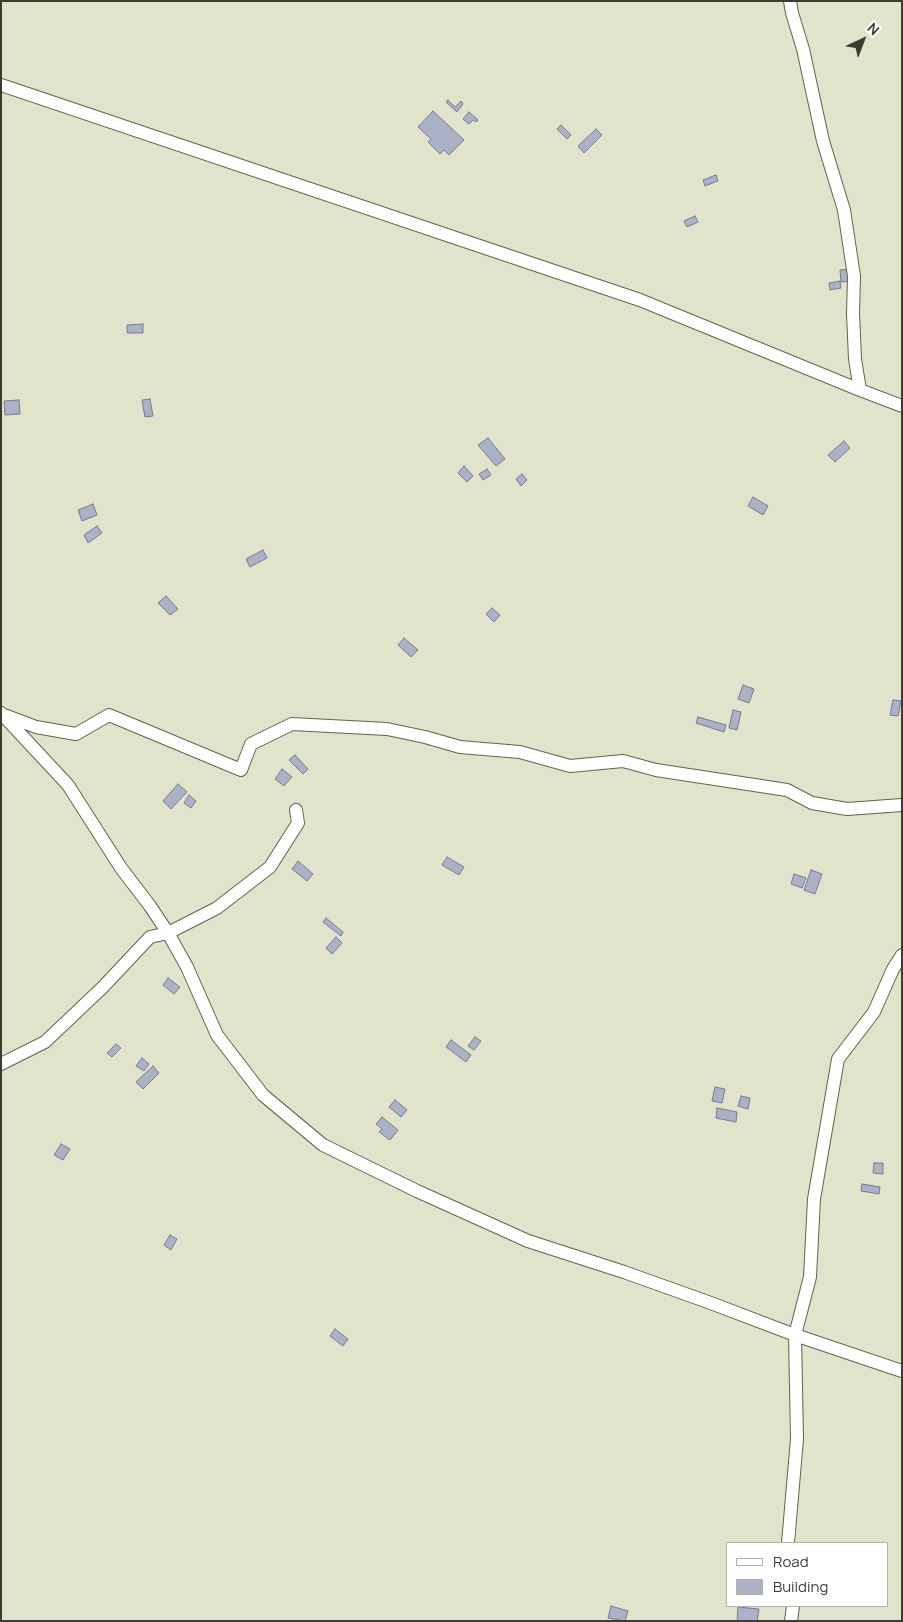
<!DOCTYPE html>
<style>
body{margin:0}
#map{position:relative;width:903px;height:1622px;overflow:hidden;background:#e1e4cb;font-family:Manrope,sans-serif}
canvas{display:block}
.frame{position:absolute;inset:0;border:2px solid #3b3c32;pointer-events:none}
.legend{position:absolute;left:726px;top:1542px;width:162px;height:65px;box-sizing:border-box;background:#fff;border:1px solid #b1b1ad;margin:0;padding:6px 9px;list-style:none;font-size:15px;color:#3b3c32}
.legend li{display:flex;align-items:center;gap:10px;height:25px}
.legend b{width:25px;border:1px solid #b1b1ad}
.north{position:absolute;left:838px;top:15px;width:50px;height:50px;-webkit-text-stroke:4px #fff;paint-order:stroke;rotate:43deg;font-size:14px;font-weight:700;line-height:20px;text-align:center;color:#3b3c32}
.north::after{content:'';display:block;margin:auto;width:18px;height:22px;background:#3b3c32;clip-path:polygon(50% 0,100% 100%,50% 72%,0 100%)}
</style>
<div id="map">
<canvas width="903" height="1622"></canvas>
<div class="frame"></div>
<ul class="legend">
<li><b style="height:6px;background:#fff"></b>Road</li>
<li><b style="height:14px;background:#abb2c8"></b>Building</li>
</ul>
<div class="north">N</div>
</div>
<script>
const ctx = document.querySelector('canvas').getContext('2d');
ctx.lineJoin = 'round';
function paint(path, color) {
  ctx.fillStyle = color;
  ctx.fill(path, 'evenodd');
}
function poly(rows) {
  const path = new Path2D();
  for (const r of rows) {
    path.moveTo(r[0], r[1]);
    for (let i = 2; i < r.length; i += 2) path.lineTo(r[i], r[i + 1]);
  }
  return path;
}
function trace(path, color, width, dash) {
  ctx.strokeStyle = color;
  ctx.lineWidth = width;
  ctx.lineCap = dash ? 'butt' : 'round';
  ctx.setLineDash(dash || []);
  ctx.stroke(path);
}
const building = poly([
 [448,100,455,107,461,101,463,104,457,112,446,102,448,100],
 [433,111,464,140,449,155,444,150,440,154,428,142,431,139,418,127,433,111],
 [469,112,478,120,476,122,473,120,469,124,463,119,469,112],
 [561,125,571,135,567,139,557,129,561,125],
 [596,129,602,135,584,153,578,146,596,129],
 [716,175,718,181,705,186,703,180,716,175],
 [695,216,698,222,687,227,684,221,695,216],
 [850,269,851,281,841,282,840,270,850,269],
 [840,281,841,288,830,290,829,283,840,281],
 [143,324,143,333,127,333,127,325,143,324],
 [150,399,153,416,145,417,142,400,150,399],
 [19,400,20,414,5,415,4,401,19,400],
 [488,438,505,459,496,466,478,445,488,438],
 [844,441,850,448,835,462,828,455,844,441],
 [464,466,473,476,467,482,458,473,464,466],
 [487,469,491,475,483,480,479,474,487,469],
 [522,474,527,480,521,486,516,479,522,474],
 [753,497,768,506,763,515,748,506,753,497],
 [93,504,97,515,82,521,78,510,93,504],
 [97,526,102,533,88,543,84,535,97,526],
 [263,550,267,558,250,567,246,559,263,550],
 [166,596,178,609,170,615,158,603,166,596],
 [492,608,500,615,494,622,486,614,492,608],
 [404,638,418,650,411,657,398,645,404,638],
 [743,685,754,689,749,703,738,699,743,685],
 [893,700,901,701,898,716,890,715,893,700],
 [733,710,741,712,737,730,729,728,733,710],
 [698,717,726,725,724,732,696,723,698,717],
 [295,755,308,769,303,774,289,760,295,755],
 [282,769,292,777,284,786,275,779,282,769],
 [178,784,187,792,171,809,163,801,178,784],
 [189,795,196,801,191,808,184,803,189,795],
 [447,857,464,867,459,875,442,865,447,857],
 [298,861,313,874,307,881,292,869,298,861],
 [811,870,822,874,815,894,804,890,811,870],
 [794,874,806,878,802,888,791,884,794,874],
 [326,918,343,932,341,936,323,922,326,918],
 [336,937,342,943,332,954,326,948,336,937],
 [168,978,180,987,174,994,163,985,168,978],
 [475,1037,481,1041,474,1050,468,1046,475,1037],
 [451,1040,471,1055,466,1062,446,1047,451,1040],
 [116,1044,121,1048,112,1057,107,1053,116,1044],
 [142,1058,149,1064,144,1071,136,1066,142,1058],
 [153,1066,159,1073,143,1089,136,1082,153,1066],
 [715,1087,725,1089,722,1103,712,1101,715,1087],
 [741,1096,750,1098,748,1109,738,1106,741,1096],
 [395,1100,407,1110,401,1117,389,1107,395,1100],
 [717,1108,737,1112,736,1122,716,1118,717,1108],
 [382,1117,398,1130,390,1140,379,1132,382,1129,376,1124,382,1117],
 [61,1144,70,1149,63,1160,54,1155,61,1144],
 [874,1163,883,1163,883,1174,873,1173,874,1163],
 [862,1184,880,1187,879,1194,861,1191,862,1184],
 [170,1235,177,1239,171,1250,164,1245,170,1235],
 [335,1329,348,1339,343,1346,330,1336,335,1329],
 [611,1606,628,1611,625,1621,608,1618,611,1606],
 [738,1607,759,1609,757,1621,737,1621,738,1607]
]);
const minor = poly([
 [790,1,792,13,803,49,823,141,844,210,854,276,853,314,855,359,860,390],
 [1,85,640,300,860,390,902,406],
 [1,713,68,785,121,868,150,906,168,933,187,967,217,1035,263,1095,323,1145,417,1191,528,1241,624,1272,708,1302,795,1335,902,1371],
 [7,716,36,727,76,734,109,715,241,770,251,744,292,724,387,729,425,737,460,747,520,752,570,766,623,761,656,770,787,790,812,803,847,809,902,805],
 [1,1064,45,1042,103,987,150,937,168,933,217,908,270,867,298,823,296,810],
 [788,1543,797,1439,795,1335,810,1277,814,1199,838,1059,874,1012,893,969,902,955],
 [791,1621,793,1606]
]);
paint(building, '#abb2c8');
trace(building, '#757c91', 1);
trace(minor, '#61634e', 14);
trace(minor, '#fff', 12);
</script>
